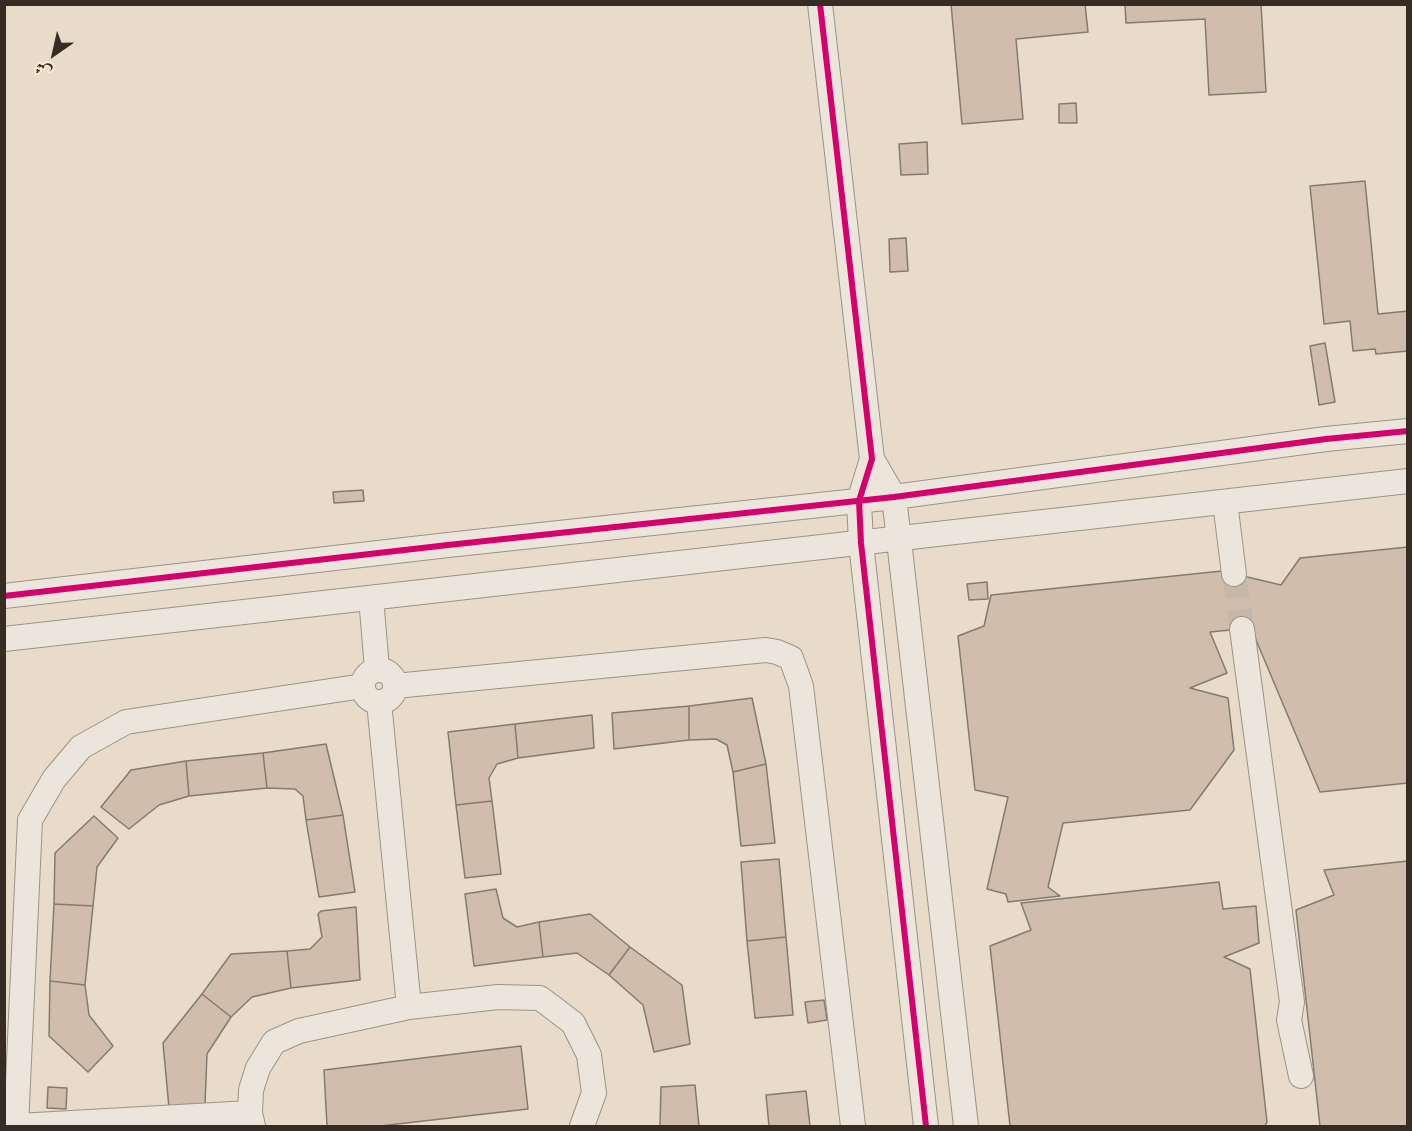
<!DOCTYPE html>
<meta charset="utf-8">
<style>
body{margin:0}
#map{position:relative;width:1412px;height:1131px;overflow:hidden;background:#e8dbc9;font-family:Vollkorn,Amiri,serif}
canvas{display:block}
.frame{position:absolute;inset:0;border:6px solid #372c24;pointer-events:none}
.north{position:absolute;left:24px;top:24px;width:60px;height:60px;-webkit-text-stroke:4px #f8ead3;paint-order:stroke;rotate:214deg;font-size:16px;font-weight:700;line-height:24px;text-align:center;color:#372c24}
.north::after{content:'';display:block;margin:auto;width:21px;height:27px;background:#372c24;clip-path:polygon(50% 0,100% 100%,50% 72%,0 100%)}
</style>
<div id="map">
<canvas width="1412" height="1131"></canvas>
<div class="frame"></div>
<div class="north">ش</div>
</div>
<script>
const ctx = document.querySelector('canvas').getContext('2d');
ctx.lineJoin = 'round';
function paint(path, color) {
  ctx.fillStyle = color;
  ctx.fill(path, 'evenodd');
}
function poly(rows) {
  const path = new Path2D();
  for (const r of rows) {
    if (r.length === 3) {
      path.moveTo(r[0] + r[2], r[1]);
      path.arc(r[0], r[1], r[2], 0, 2 * Math.PI);
      continue;
    }
    path.moveTo(r[0], r[1]);
    for (let i = 2; i < r.length; i += 2) path.lineTo(r[i], r[i + 1]);
  }
  return path;
}
function trace(path, color, width, dash) {
  ctx.strokeStyle = color;
  ctx.lineWidth = width;
  ctx.lineCap = dash ? 'butt' : 'round';
  ctx.setLineDash(dash || []);
  ctx.stroke(path);
}
const building = poly([
 [951,4,1085,4,1088,32,1016,39,1023,119,962,124,951,4],
 [1125,4,1261,4,1266,92,1209,95,1205,19,1126,23,1125,4],
 [1076,103,1077,123,1059,123,1059,104,1076,103],
 [927,142,928,174,901,175,899,144,927,142],
 [1365,181,1378,314,1408,311,1408,351,1376,354,1375,349,1353,351,1350,321,1324,324,1310,186,1365,181],
 [906,238,908,271,890,272,889,239,906,238],
 [1325,343,1335,402,1319,405,1310,346,1325,343],
 [363,490,364,501,334,503,333,492,363,490],
 [1408,547,1408,783,1320,792,1251,628,1210,632,1227,673,1190,688,1228,698,1234,750,1190,810,1063,823,1048,887,1060,896,1008,902,1006,894,987,889,1008,797,975,790,958,636,984,626,991,595,1222,571,1281,585,1300,558,1408,547],
 [987,582,988,599,969,600,967,584,987,582],
 [752,698,766,764,733,772,727,745,716,739,689,740,689,706,752,698],
 [689,706,689,740,614,749,612,713,689,706],
 [592,715,594,748,518,758,515,724,592,715],
 [515,724,518,758,497,764,489,778,492,801,456,805,448,732,515,724],
 [326,744,343,815,306,820,303,796,295,789,267,788,263,753,326,744],
 [263,753,267,788,189,796,186,761,263,753],
 [186,761,189,796,159,805,129,829,101,807,131,770,186,761],
 [766,764,775,843,741,846,733,772,766,764],
 [492,801,501,874,465,878,456,805,492,801],
 [343,815,355,892,319,897,306,820,343,815],
 [94,816,118,838,97,867,93,906,54,904,55,853,94,816],
 [779,859,786,937,747,941,741,862,779,859],
 [1408,861,1408,1126,1320,1126,1296,910,1334,895,1324,870,1408,861],
 [1219,882,1223,909,1256,906,1259,943,1224,957,1250,969,1267,1122,1265,1126,1010,1126,990,946,1031,930,1021,903,1219,882],
 [496,889,503,918,517,927,539,922,543,957,474,966,465,894,496,889],
 [54,904,93,906,85,985,50,981,54,904],
 [356,907,360,980,291,988,287,951,310,949,322,937,318,914,321,911,356,907],
 [590,914,630,947,609,975,577,953,543,957,539,922,590,914],
 [786,937,793,1015,755,1018,747,941,786,937],
 [630,947,682,985,690,1044,654,1052,643,1005,609,975,630,947],
 [287,951,291,988,252,997,231,1017,202,994,231,954,287,951],
 [50,981,85,985,89,1015,113,1046,88,1072,49,1036,50,981],
 [202,994,231,1017,207,1054,205,1104,169,1108,163,1043,202,994],
 [824,1000,827,1020,808,1023,805,1002,824,1000],
 [521,1046,528,1109,380,1126,327,1126,324,1070,521,1046],
 [695,1085,699,1126,660,1126,661,1087,695,1085],
 [48,1087,67,1088,66,1109,47,1108,48,1087],
 [806,1091,810,1126,769,1126,766,1095,806,1091]
]);
const minorTunnel = poly([
 [1234,574,1242,629]
]);
const minor = poly([
 [820,4,872,459,859,501,861,543,926,1126],
 [872,459,894,497,966,1126],
 [1225,502,1234,574],
 [4,596,448,545,894,497,1326,439,1408,431],
 [371,598,377,669],
 [1242,629,1292,1002,1289,1020,1301,1076],
 [4,639,1408,481],
 [379,686,16],
 [395,686,766,650,777,652,791,658,801,686,853,1126],
 [379,702,409,1007],
 [16,1126,30,820,54,779,81,747,126,722,363,686],
 [18,1126,250,1113],
 [253,1126,250,1113,251,1090,258,1068,274,1042,299,1031,409,1007,498,997,540,998,573,1023,589,1055,594,1093,582,1126]
]);
const cycleway = poly([
 [820,4,872,459,859,501,861,543,926,1126],
 [4,596,448,545,894,497,1326,439,1408,431]
]);
paint(building, '#d0bdac');
trace(building, '#837b72', 1.5);
trace(minorTunnel, '#c5b8a8', 24, [24, 12]);
trace(minor, '#9c9388', 26);
trace(minor, '#ebe5dc', 24);
trace(cycleway, '#d6006c', 6);
</script>
